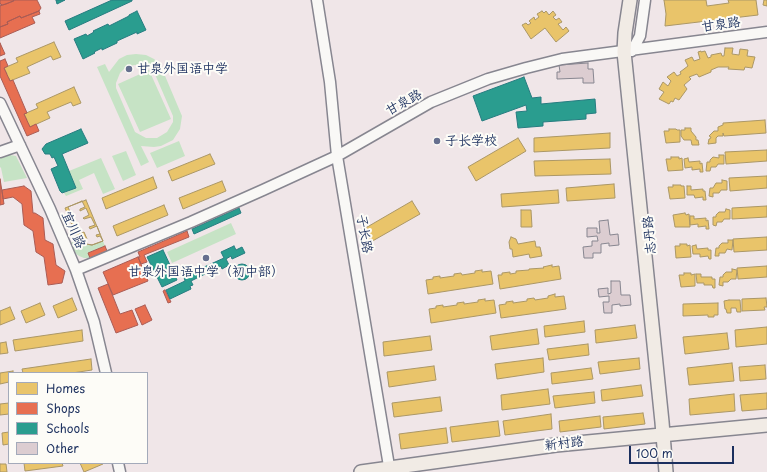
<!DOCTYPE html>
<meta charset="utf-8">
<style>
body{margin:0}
#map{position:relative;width:767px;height:472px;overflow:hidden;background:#f0e6e8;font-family:"Playpen Sans",sans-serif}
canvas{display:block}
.legend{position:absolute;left:8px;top:372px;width:140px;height:92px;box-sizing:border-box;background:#fdfcf7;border:1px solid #a3aaba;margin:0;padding:5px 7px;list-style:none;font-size:12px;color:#1b2f5e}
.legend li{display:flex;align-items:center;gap:8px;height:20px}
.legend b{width:20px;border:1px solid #a3aaba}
.scale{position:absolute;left:629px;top:446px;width:105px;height:18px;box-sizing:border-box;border:2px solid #1b2f5e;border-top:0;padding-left:5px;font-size:12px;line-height:14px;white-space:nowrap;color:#1b2f5e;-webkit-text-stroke:3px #fdfcf7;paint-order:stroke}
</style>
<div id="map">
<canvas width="767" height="472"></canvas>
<ul class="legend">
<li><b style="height:11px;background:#e9c46a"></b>Homes</li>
<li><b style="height:11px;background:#e76f51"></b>Shops</li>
<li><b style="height:11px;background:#2a9d8f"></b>Schools</li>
<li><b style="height:11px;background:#dccdd1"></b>Other</li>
</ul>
<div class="scale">100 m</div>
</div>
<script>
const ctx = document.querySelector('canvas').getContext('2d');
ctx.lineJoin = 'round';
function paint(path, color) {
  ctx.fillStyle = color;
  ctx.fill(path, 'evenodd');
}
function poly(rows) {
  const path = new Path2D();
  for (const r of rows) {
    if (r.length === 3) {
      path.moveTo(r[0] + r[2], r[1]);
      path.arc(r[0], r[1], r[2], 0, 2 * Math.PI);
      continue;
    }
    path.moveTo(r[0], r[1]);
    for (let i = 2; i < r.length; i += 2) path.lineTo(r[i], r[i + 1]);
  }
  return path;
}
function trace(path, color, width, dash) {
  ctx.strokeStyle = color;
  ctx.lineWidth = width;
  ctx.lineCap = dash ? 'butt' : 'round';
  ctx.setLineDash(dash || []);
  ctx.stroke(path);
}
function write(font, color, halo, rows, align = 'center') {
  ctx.font = font + ' "Playpen Sans","LXGW WenKai TC",sans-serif';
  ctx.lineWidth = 4;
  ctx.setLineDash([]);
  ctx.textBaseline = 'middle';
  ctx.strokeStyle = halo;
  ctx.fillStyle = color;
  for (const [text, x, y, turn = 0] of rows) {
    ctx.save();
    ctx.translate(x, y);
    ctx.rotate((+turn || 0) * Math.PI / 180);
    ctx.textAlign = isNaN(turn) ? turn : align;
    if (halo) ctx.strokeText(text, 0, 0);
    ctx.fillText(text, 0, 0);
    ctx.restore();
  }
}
const green = poly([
 [136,54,146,55,154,59,160,64,182,116,180,129,173,140,161,146,154,147,141,146,149,162,141,166,97,67,105,64,109,72,119,59,127,55],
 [134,65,145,66,150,68,154,72,173,116,173,122,167,132,157,138,146,138,135,132,116,88,116,83,120,73,124,69],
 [149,70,171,119,140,132,118,84],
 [179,141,185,156,157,168,150,153],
 [126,151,136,175,123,181,112,156],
 [10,155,16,156,27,178,4,182,1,168,0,167,0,158],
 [101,158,115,189,103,194,94,173,79,180,83,189,66,196,64,193,76,188,69,171],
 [231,223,236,234,172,263,167,252],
 [78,240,82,241,86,244,92,245,103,241,105,246,88,253,90,258,84,258,79,256,74,252,70,243]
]);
const homes = poly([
 [664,0,706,0,707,6,729,3,728,0,756,0,758,15,665,26,666,14,664,0],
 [764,0,767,0,767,6,763,5,764,0],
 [542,11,544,13,546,11,549,15,553,11,556,15,553,17,556,20,559,18,562,22,558,24,563,30,566,27,569,31,556,42,545,28,531,39,522,25,526,23,528,25,531,23,529,21,534,17,535,20,539,17,537,14,542,11],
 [54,42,61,57,53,60,51,56,27,67,30,73,10,81,9,78,6,79,5,75,7,74,4,68,18,62,16,58,54,42],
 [725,48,733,48,732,54,739,55,740,49,748,50,747,56,755,57,752,68,745,67,744,70,728,69,729,67,718,67,711,70,711,72,699,77,697,74,689,77,691,79,684,85,687,89,679,100,675,98,673,102,671,101,669,104,659,99,664,92,659,89,663,82,668,86,671,81,667,77,674,72,677,76,681,74,680,72,688,66,685,60,692,57,694,61,700,59,698,52,701,51,701,52,705,51,708,58,711,57,711,55,721,53,722,56,724,56,725,48],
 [74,87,81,103,73,106,71,102,47,112,50,118,30,127,28,123,26,125,24,121,27,120,24,114,38,108,36,104,74,87],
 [765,120,766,133,724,136,723,133,723,136,718,136,716,138,716,143,708,144,709,139,710,139,711,137,709,136,714,131,718,131,718,127,723,125,723,123,765,120],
 [685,128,691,128,691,131,696,137,696,140,698,140,699,145,692,145,691,140,684,140,681,136,681,130,685,130,685,128],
 [669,129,676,129,677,130,680,130,680,142,666,143,664,131,669,131,669,129],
 [610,133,610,148,534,152,534,138,610,133],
 [518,138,526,151,476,181,468,167,518,138],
 [767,150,767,161,726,164,725,152,767,150],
 [210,154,215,164,172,181,168,171,210,154],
 [719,155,724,155,724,164,718,164,716,167,711,167,710,171,706,171,707,162,710,162,710,160,713,157,719,158,719,155],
 [671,157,679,157,679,159,682,158,683,170,668,171,666,159,671,159,671,157],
 [688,158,689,162,700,161,700,164,702,163,703,172,700,172,700,169,692,170,692,167,685,168,684,159,688,158],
 [610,159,611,174,535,176,534,161,610,159],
 [767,176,767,188,730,191,729,178,767,176],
 [153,177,157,188,106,209,102,198,153,177],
 [722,180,727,181,727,190,721,190,719,193,713,193,713,197,709,196,710,188,713,188,716,183,722,183,722,180],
 [222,181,226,191,183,209,179,198,222,181],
 [614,184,615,198,567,201,566,188,614,184],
 [673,185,681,185,681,186,684,186,685,198,670,199,668,187,673,187,673,185],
 [687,186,691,186,691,190,703,189,703,191,705,191,706,200,703,200,703,197,695,198,694,195,687,195,687,186],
 [558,190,559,203,502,207,501,194,558,190],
 [86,200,103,241,92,245,86,244,82,241,79,242,65,208,86,200],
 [82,201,85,207,80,209,80,211,86,208,89,215,83,218,84,219,91,217,95,225,89,227,90,229,97,226,100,234,96,235,97,237,100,236,103,241,92,245,86,244,83,242,82,241,87,239,84,232,79,234,68,207,82,201],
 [412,201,420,214,369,243,362,230,412,201],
 [164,205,168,215,117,236,113,226,164,205],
 [767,206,767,217,732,219,732,208,767,206],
 [726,209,730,210,730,219,724,219,722,222,717,222,716,226,713,225,713,217,716,217,716,215,719,212,725,212,726,209],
 [521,210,531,210,532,227,521,227,521,210],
 [685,213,686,215,689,214,690,227,675,227,673,215,685,213],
 [690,216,694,216,694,219,706,218,706,221,708,220,709,229,706,229,706,226,698,227,698,224,690,225,690,216],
 [511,237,516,239,518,244,535,241,536,247,540,247,542,256,530,258,529,254,513,257,512,249,510,249,509,242,511,237],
 [767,237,767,250,734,252,733,239,767,237],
 [728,240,733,240,732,250,727,249,725,253,719,253,719,256,715,256,716,248,719,248,719,246,722,243,728,243,728,240],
 [680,244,687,244,687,246,690,245,691,257,676,258,675,246,680,246,680,244],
 [696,245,697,249,708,248,708,250,711,250,711,259,709,259,708,256,700,257,700,254,693,254,692,246,696,245],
 [552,265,552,267,559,266,561,279,500,289,498,275,502,275,502,273,510,272,510,274,516,273,516,271,529,270,529,269,544,268,543,267,552,265],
 [767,266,767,277,738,279,737,268,767,266],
 [732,269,737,270,736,279,731,279,728,282,723,282,723,286,719,285,720,277,723,277,723,275,726,272,732,272,732,269],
 [482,270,482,272,491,271,493,284,428,294,426,280,433,279,433,277,440,276,440,278,454,276,454,274,461,273,462,275,475,273,475,271,482,270],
 [684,273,691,273,691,275,695,274,695,286,681,287,679,275,684,275,684,273],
 [696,274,701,274,701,277,712,277,712,279,715,279,715,288,713,288,712,285,704,285,704,283,697,283,696,274],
 [555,294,555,297,564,296,566,309,501,318,499,305,506,304,506,302,513,301,513,303,527,301,527,299,534,298,535,300,548,298,548,296,555,294],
 [72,298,77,310,58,318,53,306,72,298],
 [766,298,767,307,764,307,765,310,742,311,742,299,766,298],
 [485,299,485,301,494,300,496,313,431,323,429,309,436,308,436,306,443,305,443,307,457,305,457,303,464,302,464,304,478,302,478,300,485,299],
 [729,300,740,300,741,312,737,312,736,308,731,308,731,313,727,313,726,309,725,309,724,301,729,300],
 [40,303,45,315,26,323,21,311,40,303],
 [718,303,718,315,714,315,714,317,708,317,708,315,683,316,683,304,718,303],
 [10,307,15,319,0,325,0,311,10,307],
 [584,321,585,332,545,337,544,326,584,321],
 [635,325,637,338,596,343,595,330,635,325],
 [767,327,767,344,736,347,735,330,767,327],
 [537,329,539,344,492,350,490,336,537,329],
 [82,330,83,341,15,351,13,340,82,330],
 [727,333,729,349,685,354,683,337,727,333],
 [430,336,432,350,384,356,383,342,430,336],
 [6,342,8,353,0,354,0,343,6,342],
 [588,344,589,355,549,360,547,349,588,344],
 [543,358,544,372,497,379,495,364,543,358],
 [639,358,640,369,600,374,598,362,639,358],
 [91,359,92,370,72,373,23,373,22,369,91,359],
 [732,363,734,381,689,385,687,368,732,363],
 [765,365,766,379,740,381,739,367,765,365],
 [434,366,436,380,389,387,387,372,434,366],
 [591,368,593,379,552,384,551,373,591,368],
 [13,371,13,373,9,373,9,382,0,384,0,373,13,371],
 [641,385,643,396,602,401,601,390,641,385],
 [548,389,550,404,502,410,501,395,548,389],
 [594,392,595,403,555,408,553,396,594,392],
 [767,393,767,409,742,411,740,395,767,393],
 [734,394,735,411,690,415,689,399,734,394],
 [440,397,442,411,394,417,392,403,440,397],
 [9,403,9,414,0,415,0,404,9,403],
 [643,413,645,424,604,429,603,417,643,413],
 [551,414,552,429,505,435,503,421,551,414],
 [600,416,601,427,560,432,559,421,600,416],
 [498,421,500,436,452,442,450,427,498,421],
 [446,428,448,443,401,449,399,434,446,428],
 [9,432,9,444,3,445,2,433,9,432],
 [24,463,62,463,63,466,25,471,24,463],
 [80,463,102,463,103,464,84,472,80,463],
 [0,464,6,464,7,472,0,472,0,464]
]);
const shops = poly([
 [0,0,13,0,14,1,0,6,0,0],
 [15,0,37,0,41,8,39,11,21,18,20,16,7,22,8,24,0,27,0,3,2,5,6,4,15,0],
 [39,11,40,14,32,17,35,23,0,38,0,27,8,24,7,22,20,16,21,18,39,11],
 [0,43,5,54,0,56,0,43],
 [5,59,8,66,4,68,10,81,13,80,27,113,24,114,30,127,36,124,39,131,27,136,0,76,0,61,5,59],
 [0,179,4,204,0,205,0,179],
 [24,186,31,191,33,213,35,213,43,218,45,240,53,244,56,265,65,271,62,283,48,285,44,257,36,252,33,231,24,225,22,204,13,197,3,199,2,190,24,186],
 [187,231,189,237,144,255,147,262,141,264,138,257,140,257,138,252,187,231],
 [105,246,107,251,90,258,88,253,105,246],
 [138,257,148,281,113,295,103,272,138,257],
 [108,284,120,314,132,310,138,325,116,333,98,288,108,284],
 [165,290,171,302,168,303,163,291,165,290],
 [145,305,152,320,142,325,135,309,145,305]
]);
const schools = poly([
 [56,0,65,0,57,4,56,0],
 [112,0,132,0,132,1,69,30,65,21,112,0],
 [137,11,146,30,137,34,137,32,117,41,117,43,102,50,102,48,94,52,95,53,83,59,74,39,86,34,87,36,94,32,93,31,108,24,109,26,129,16,129,15,137,11],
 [524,77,532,98,541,97,541,104,595,99,596,113,586,114,586,119,543,122,543,126,518,128,516,112,527,111,526,105,482,121,473,96,524,77],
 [81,129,88,143,62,154,76,188,62,193,60,191,51,169,58,166,54,157,52,158,50,154,45,154,42,149,46,144,81,129],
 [239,208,241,213,194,234,192,229,239,208],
 [234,246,236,250,242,247,245,253,232,259,231,256,226,259,229,265,222,269,221,266,191,281,193,285,190,286,191,289,170,299,166,290,185,281,184,277,187,275,185,269,190,267,193,272,224,258,221,252,234,246],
 [163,250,177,280,162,287,147,257,163,250],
 [242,272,8]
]);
const building = poly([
 [588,63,588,69,593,69,594,83,583,83,583,78,557,79,557,72,560,72,559,65,588,63],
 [608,220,610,235,618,234,619,245,609,246,609,243,601,244,601,253,593,253,593,258,584,258,583,247,592,246,592,241,598,241,597,236,587,237,587,228,597,228,597,233,600,233,599,221,608,220],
 [611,281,620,281,621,295,630,295,631,305,620,306,620,304,612,305,612,313,604,313,603,302,609,302,609,296,599,297,598,289,608,288,608,294,611,293,611,281]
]);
const minor = poly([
 [317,0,330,82,337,156,390,472],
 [632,51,640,36,645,0],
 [0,103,50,209,76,270,94,322,106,373],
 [0,152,20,145],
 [76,270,191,222,263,190,337,156,431,102,488,79,526,68,562,59,767,32],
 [118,463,120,472]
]);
const major = poly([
 [630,0,625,33,624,52,662,422,666,472],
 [361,472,556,445,767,425]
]);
const markers = [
 [129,69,4,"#666f8e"],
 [437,141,4,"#666f8e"],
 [206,258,4,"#666f8e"]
];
const streetNames = [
 ["甘泉路",721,25,-8],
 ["甘泉路",404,103,-29],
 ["宜川路",73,230,66],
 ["子长路",364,234,80],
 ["志丹路",650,235,-96],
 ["新村路",564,444,-7]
];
const poiNames = [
 ["甘泉外国语中学",137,69],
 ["子长学校",445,141],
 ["甘泉外国语中学（初中部）",206,272,"center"]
];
paint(green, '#c6e3c5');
paint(homes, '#e9c46a');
trace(homes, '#ab9766', 1);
paint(shops, '#e76f51');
trace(shops, '#aa5c55', 1);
paint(schools, '#2a9d8f');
trace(schools, '#267c80', 1);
paint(building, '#dccdd1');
trace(building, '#878690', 1);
trace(minor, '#878690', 13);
trace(major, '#878690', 16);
trace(minor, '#f9f8f6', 10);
trace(major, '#f1ebe5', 13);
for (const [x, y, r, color] of markers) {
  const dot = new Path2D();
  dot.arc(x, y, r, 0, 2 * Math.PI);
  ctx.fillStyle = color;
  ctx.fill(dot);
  trace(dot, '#fdfcf7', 1.5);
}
write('13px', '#1b2f5e', '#fdfcf7', streetNames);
write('13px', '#1b2f5e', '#fdfcf7', poiNames, 'left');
</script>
